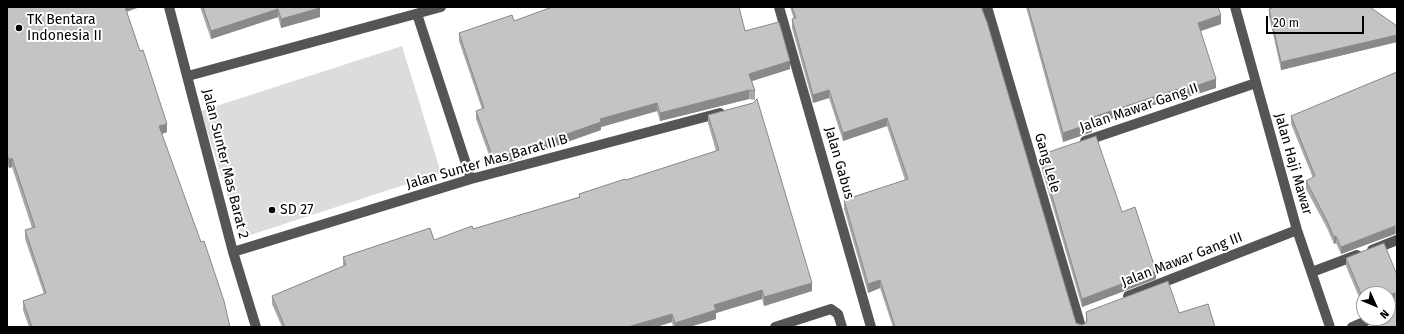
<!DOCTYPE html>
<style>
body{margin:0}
#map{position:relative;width:1404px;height:334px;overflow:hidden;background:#fff;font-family:"Fira Sans",sans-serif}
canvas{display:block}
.frame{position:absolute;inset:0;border:8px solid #000;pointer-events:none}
.north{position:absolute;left:1356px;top:286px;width:40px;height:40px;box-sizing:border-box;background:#fff;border:1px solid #999;border-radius:50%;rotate:134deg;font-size:11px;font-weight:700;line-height:16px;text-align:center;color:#000}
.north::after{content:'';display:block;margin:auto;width:14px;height:18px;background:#000;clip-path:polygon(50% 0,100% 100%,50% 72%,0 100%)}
.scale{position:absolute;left:1266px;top:16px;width:98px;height:18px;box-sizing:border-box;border:2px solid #000;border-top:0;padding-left:5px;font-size:12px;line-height:14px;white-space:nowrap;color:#000;-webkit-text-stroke:3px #fff;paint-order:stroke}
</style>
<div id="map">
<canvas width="1404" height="334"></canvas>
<div class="frame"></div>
<div class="north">N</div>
<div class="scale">20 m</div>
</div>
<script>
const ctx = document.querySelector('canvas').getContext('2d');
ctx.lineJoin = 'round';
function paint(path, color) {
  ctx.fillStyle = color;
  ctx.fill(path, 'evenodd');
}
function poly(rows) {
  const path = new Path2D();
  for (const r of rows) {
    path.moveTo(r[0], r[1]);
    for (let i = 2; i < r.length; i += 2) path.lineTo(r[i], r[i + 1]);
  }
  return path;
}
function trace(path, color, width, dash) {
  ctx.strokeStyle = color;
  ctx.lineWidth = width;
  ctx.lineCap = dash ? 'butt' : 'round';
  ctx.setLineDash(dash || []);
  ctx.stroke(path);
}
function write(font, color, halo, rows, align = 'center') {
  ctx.font = font + ' "Fira Sans",sans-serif';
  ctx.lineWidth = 4;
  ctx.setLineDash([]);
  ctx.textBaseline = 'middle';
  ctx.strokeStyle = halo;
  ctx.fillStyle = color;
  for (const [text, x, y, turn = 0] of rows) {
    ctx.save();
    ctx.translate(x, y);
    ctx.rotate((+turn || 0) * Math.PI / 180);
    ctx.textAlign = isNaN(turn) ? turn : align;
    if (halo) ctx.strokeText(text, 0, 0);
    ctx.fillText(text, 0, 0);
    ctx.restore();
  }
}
const green = poly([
 [402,46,441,173,241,238,201,111]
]);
const minor = poly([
 [169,7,233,252,256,327],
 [779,7,871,327],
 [987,7,1081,327],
 [1235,7,1297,230,1330,327],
 [417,14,471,179],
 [188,76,441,7],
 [1085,141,1256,83],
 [1372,250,1397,240],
 [233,252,471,179,720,113],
 [1312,272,1357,255],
 [1128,296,1297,230],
 [775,327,831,309,838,314,842,327],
 [1352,327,1373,318]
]);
const wall = poly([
 [7,7,140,7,127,12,167,132,162,134,230,327,29,327,23,310,23,301,44,294,25,239,25,230,32,228,12,167,9,168,7,163],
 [200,7,320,7,320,17,281,28,278,17,211,39],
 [790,7,981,7,1076,323,1082,325,1086,322,1086,312,1179,313,1215,327,893,327,880,288,868,293,844,209,844,200,905,180,887,126,843,141,829,98,813,103,792,28,792,19,794,19],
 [1026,7,1218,7,1221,24,1200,31,1216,88,1178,100,1178,97,1092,125,1092,132,1063,142],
 [566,8,745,31,790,69,752,81,755,91,755,100,749,99,660,121,657,111,601,127,601,130,513,161,493,166,476,119,476,111,482,109,459,41,459,33,514,21],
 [1269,9,1397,26,1397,42,1281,70,1269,16],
 [1397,72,1397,234,1395,234,1341,254,1336,243,1334,244,1327,228,1306,189,1306,181,1313,178,1291,124,1291,116],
 [708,115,812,291,764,306,762,299,716,313,716,319,689,327,673,327,672,322,656,327,282,327,272,304,272,296,343,266,343,257,434,240,473,229,579,197,579,194,626,180,716,151,708,123],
 [1040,155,1122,212,1156,279,1082,307,1040,163],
 [1346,258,1397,275,1397,302,1395,302,1364,294,1364,309,1346,266],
 [1371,318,1397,327,1372,327]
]);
const shadedWall = poly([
 [124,7,140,7,124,12],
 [320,8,320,17,281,28,281,19],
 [278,9,278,17,211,39,211,31],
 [1221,15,1221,24,1198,32,1198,23],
 [1397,35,1397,42,1281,70,1281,62],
 [790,61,790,69,749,82,749,74],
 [1216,79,1216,88,1178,100,1178,92],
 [1178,89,1178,97,1092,125,1092,132,1063,142,1063,133,1090,118],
 [749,90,749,99,660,121,660,113],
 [829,90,829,98,813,103,813,95],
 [657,103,657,111,601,127,601,130,513,161,493,166,493,158,600,119],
 [887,118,887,126,843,141,843,133],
 [167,124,167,132,159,135,159,126],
 [12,158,12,167,9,168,9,160],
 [1395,226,1395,234,1341,254,1341,247],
 [1336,236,1336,243,1334,244,1334,237],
 [1156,271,1156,279,1082,307,1082,299],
 [880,280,880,288,868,293,868,284],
 [812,283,812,291,764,306,764,297],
 [762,290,762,299,716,313,716,319,689,327,675,327,675,323,714,305],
 [1395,293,1395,302,1388,305,1388,296],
 [672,314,672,322,656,327,628,327]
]);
const building = poly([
 [7,7,125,7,140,51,143,50,167,124,159,126,201,242,204,241,224,301,230,327,32,327,23,301,46,293,25,230,35,227,12,158,9,160,7,154,7,7],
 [203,7,319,7,320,8,281,19,278,9,211,31,203,7],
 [552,7,566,7,566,8,569,7,739,7,745,31,779,22,790,61,749,74,755,91,749,90,660,113,657,103,600,119,601,122,513,153,493,158,476,111,484,108,459,33,512,15,514,21,552,7],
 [792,7,981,7,987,22,1076,323,1082,325,1086,323,1087,320,1086,312,1168,281,1179,313,1208,304,1215,327,895,327,880,280,868,284,844,200,908,179,887,118,843,133,829,90,813,95,792,19,796,18,792,7],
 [1028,7,1218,7,1221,15,1198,23,1216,79,1178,92,1178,89,1090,118,1092,123,1063,133,1028,7],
 [1275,7,1370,7,1397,26,1397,35,1281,62,1269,9,1275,7],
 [1397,72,1397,226,1395,226,1341,247,1336,236,1334,237,1327,221,1306,181,1315,176,1291,116,1397,72],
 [757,99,812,283,764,297,762,290,714,305,716,310,675,323,672,314,628,327,621,327,621,326,618,327,285,327,272,296,346,265,343,257,430,228,434,240,472,226,473,229,580,197,579,194,625,179,626,180,719,150,708,115,753,103,757,99],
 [1096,136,1122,212,1135,207,1156,271,1082,299,1040,155,1096,136],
 [1384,243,1397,275,1397,293,1395,293,1388,296,1388,294,1364,294,1364,301,1346,258,1384,243],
 [1397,306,1397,327,1375,327,1371,318,1388,318,1388,308,1390,309,1397,306]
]);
const markers = [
 [19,28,4,"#000"],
 [272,210,4,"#000"]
];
const poiNames = [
 ["TK Bentara",27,20],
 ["Indonesia II",27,36],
 ["SD 27",280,210]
];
const streetNames = [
 ["Jalan Mawar Gang II",1139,108,-19],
 ["Jalan Sunter Mas Barat II B",487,162,-16],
 ["Jalan Gabus",839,163,74],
 ["Gang Lele",1047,163,74],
 ["Jalan Sunter Mas Barat 2",225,164,76],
 ["Jalan Haji Mawar",1293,164,74],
 ["Jalan Mawar Gang III",1182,260,-21]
];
paint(green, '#dcdcdc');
trace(minor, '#555', 10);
paint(wall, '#a9a9a9');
paint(shadedWall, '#898989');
paint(building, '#c4c4c4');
trace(building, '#898989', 1);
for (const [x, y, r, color] of markers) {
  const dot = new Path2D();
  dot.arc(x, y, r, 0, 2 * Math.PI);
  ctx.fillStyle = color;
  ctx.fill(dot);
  trace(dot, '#fff', 1.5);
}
write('14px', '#000', '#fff', poiNames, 'left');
write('14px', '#000', '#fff', streetNames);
</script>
